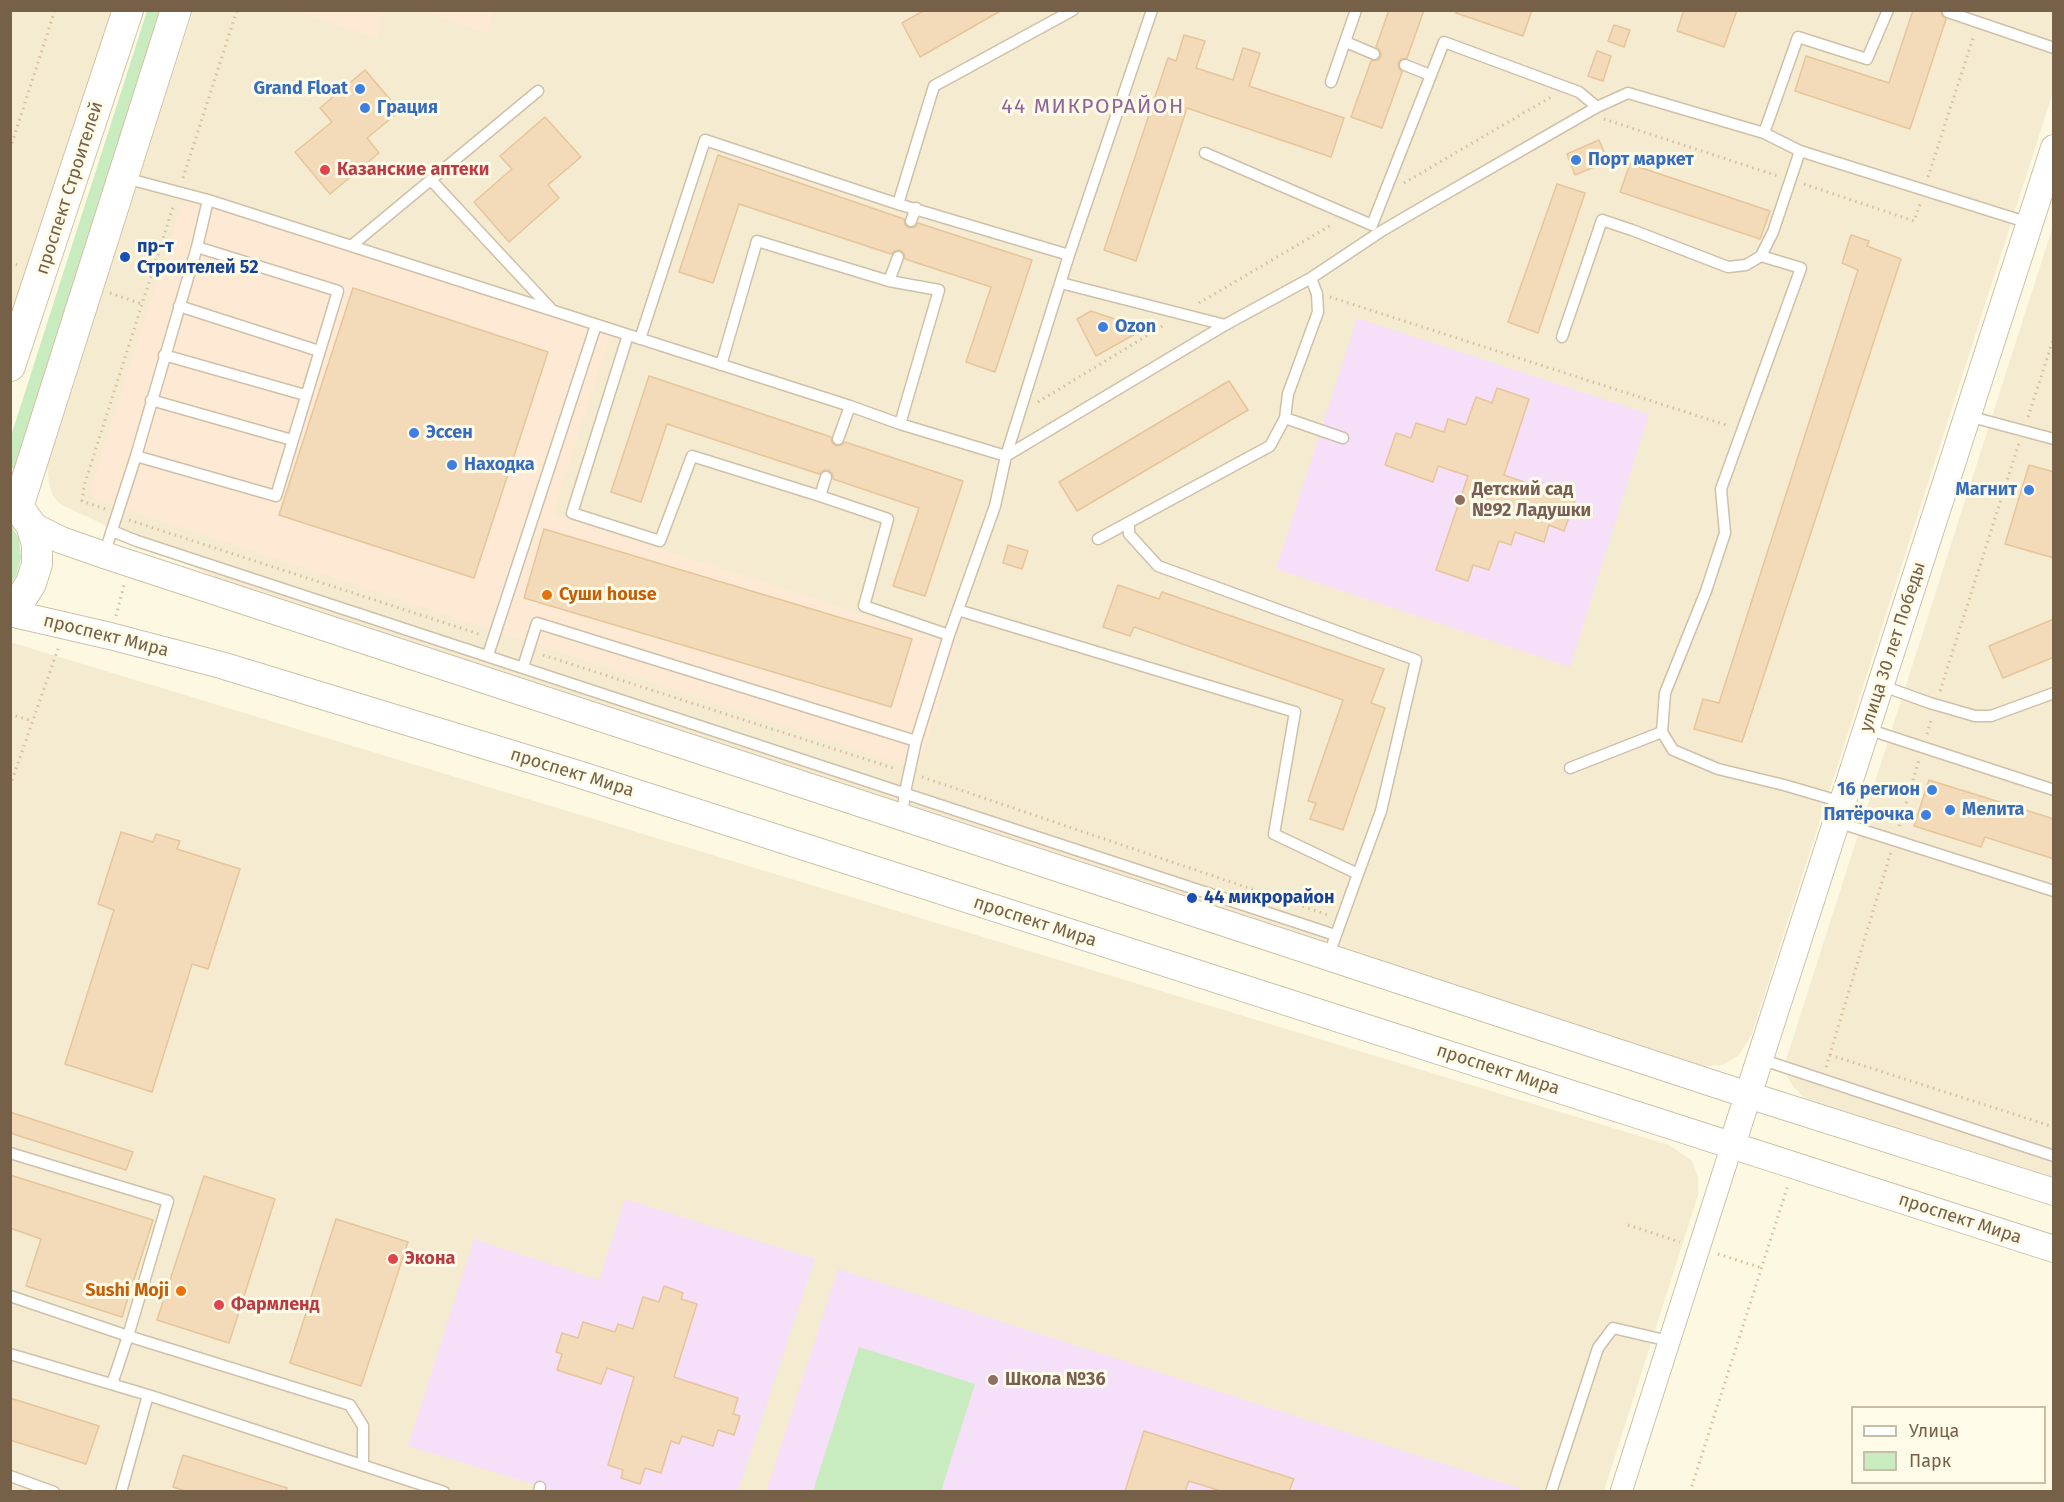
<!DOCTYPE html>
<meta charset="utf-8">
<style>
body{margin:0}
#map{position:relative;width:2064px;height:1502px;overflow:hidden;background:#fdf8e2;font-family:"Fira Sans",sans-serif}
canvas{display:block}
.frame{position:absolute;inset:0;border:12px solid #766148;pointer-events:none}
.legend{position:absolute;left:1851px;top:1406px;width:195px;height:78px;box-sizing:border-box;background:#fffbe9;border:2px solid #c8bda9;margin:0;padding:8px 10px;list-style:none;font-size:18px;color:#766148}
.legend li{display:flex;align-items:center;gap:12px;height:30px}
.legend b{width:30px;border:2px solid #c8bda9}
</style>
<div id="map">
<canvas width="2064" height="1502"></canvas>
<div class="frame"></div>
<ul class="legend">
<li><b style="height:8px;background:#fff"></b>Улица</li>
<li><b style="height:16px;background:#c9ebc0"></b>Парк</li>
</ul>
</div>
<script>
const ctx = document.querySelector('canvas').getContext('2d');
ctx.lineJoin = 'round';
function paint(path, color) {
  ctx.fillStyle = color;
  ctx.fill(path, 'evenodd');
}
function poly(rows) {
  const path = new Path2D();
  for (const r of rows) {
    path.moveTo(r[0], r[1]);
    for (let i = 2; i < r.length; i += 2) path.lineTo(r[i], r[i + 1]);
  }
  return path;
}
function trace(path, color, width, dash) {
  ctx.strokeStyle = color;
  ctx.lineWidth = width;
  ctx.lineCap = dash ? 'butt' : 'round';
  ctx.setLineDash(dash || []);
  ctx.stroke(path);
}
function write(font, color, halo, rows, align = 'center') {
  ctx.font = font + ' "Fira Sans",sans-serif';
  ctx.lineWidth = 6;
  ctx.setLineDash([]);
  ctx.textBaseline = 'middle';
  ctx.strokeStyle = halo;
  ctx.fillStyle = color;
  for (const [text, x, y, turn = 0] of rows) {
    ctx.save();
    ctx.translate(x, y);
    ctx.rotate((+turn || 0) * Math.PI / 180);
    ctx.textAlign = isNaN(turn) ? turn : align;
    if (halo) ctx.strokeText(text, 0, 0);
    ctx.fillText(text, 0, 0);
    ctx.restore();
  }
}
const residential = poly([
 [11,11,115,11,11,333],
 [193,11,2053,11,2053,92,1751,1036,1738,1056,1722,1065,1704,1066,453,664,217,578,60,504,53,496,49,484,47,464],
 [2053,226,2053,1178,1823,1105,1803,1097,1792,1085,1787,1076,1786,1060],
 [10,642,1669,1145,1692,1161,1698,1176,1698,1195,1604,1491,11,1491]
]);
const commercial = poly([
 [295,11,383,11,377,38],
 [422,11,493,11,486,33],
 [184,197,610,335,553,514,957,645,918,770,92,498,90,489]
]);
const education = poly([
 [1357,318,1649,414,1570,667,1276,569],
 [625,1199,815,1259,738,1491,556,1491,408,1446,474,1239,599,1280],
 [838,1269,1528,1491,766,1492]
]);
const green = poly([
 [147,11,161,11,14,469,11,468,11,436],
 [10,523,19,539,21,558,16,576,11,584],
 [859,1347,975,1384,941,1491,813,1491]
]);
const building = poly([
 [925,10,1002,10,920,57,902,23,925,10],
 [1389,10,1424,10,1407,58,1401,59,1398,63,1399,69,1402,72,1382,128,1351,117,1371,61,1378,60,1381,56,1380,50,1376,47,1389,10],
 [1457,10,1532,10,1523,36,1456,13,1457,10],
 [1684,10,1737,10,1724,47,1677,31,1684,10],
 [1913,10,1941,10,1942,16,1946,19,1910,129,1795,91,1806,56,1889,83,1913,10],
 [1614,25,1630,30,1624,47,1608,41,1614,25],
 [1184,35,1205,41,1196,68,1233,80,1243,48,1260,53,1249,86,1344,118,1331,157,1187,108,1136,261,1104,250,1168,58,1176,61,1184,35],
 [1597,51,1611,56,1603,81,1588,76,1597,51],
 [365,70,400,111,367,138,379,153,330,194,295,152,332,122,320,108,365,70],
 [545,117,581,157,548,185,559,198,509,242,474,202,512,169,500,156,545,117],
 [1599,140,1608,161,1575,175,1567,154,1599,140],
 [718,155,904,219,905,225,909,228,915,227,918,223,1032,260,995,372,966,362,991,287,905,259,904,253,900,250,894,251,891,254,739,204,713,283,679,272,718,155],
 [1630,164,1770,211,1760,239,1620,192,1630,164],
 [1557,184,1585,193,1538,333,1508,322,1557,184],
 [1851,235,1869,241,1867,246,1901,259,1742,742,1694,729,1703,699,1719,703,1858,270,1842,263,1851,235],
 [353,288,548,352,474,578,279,515,353,288],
 [1091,311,1144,329,1096,356,1077,319,1091,311],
 [649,376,831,437,832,443,836,446,842,445,845,442,963,481,925,596,893,586,919,508,833,479,833,475,829,470,824,470,819,474,667,424,641,502,611,492,649,376],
 [1229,381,1248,410,1077,511,1059,482,1229,381],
 [1497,388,1529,399,1504,475,1575,500,1564,531,1549,525,1544,542,1515,532,1511,545,1499,541,1489,570,1473,565,1468,581,1436,570,1468,476,1438,466,1433,482,1385,465,1396,433,1411,438,1416,423,1444,432,1448,419,1466,425,1476,397,1492,403,1497,388],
 [2029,465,2054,472,2054,558,2005,544,2029,465],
 [544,529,912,639,891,707,524,598,544,529],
 [1008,545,1028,551,1022,569,1003,563,1008,545],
 [1118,585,1159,599,1162,592,1384,669,1371,703,1385,708,1343,830,1310,819,1316,803,1308,801,1343,700,1134,627,1130,636,1103,627,1118,585],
 [2054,619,2054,657,2003,678,1989,646,2054,619],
 [1929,780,2054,819,2054,859,1985,837,1981,847,1914,826,1929,780],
 [121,832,153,842,156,834,180,841,177,849,240,869,208,969,192,964,152,1092,65,1064,114,910,98,904,121,832],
 [10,1112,133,1152,126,1170,10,1133,10,1112],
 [10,1175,153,1220,122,1317,26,1286,41,1239,10,1228,10,1175],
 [204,1176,275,1199,229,1343,157,1320,204,1176],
 [336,1219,408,1242,361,1386,290,1363,336,1219],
 [664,1286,683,1293,681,1299,697,1304,674,1377,738,1398,733,1414,740,1416,734,1435,718,1430,713,1446,682,1436,679,1444,671,1441,661,1473,645,1468,640,1484,621,1478,623,1470,608,1465,634,1377,607,1368,601,1384,557,1370,562,1354,556,1352,562,1333,578,1338,583,1322,615,1332,618,1324,633,1329,643,1297,659,1302,664,1286],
 [10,1398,99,1426,86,1464,10,1440,10,1398],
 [1144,1431,1294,1479,1289,1491,1221,1491,1189,1481,1185,1491,1125,1491,1144,1431],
 [183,1455,287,1488,286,1491,185,1491,173,1487,183,1455]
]);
const path = poly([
 [1604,119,1778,176],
 [10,149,55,10],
 [1928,177,1974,35],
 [183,178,237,10],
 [1404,183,1551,97],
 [1804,184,1914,221,1920,204],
 [10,263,17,265],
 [110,293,142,304],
 [1330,297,1729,426],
 [1199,303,1333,224],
 [1038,402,1166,324],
 [2028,417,2054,337],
 [105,509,82,501,84,486,174,204],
 [129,520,479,634],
 [116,616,124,585],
 [543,655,896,769],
 [1940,691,2019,443],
 [10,714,32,721],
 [1927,734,1932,717],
 [922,777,1328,915],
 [10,786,59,646],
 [1899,826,1919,760],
 [1830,1055,2054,1127],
 [1826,1067,1891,852],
 [1628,1225,1680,1242],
 [1718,1254,1762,1268],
 [1690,1492,1788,1185]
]);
const service = poly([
 [1948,12,2054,48],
 [1346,42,1374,54],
 [1405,65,1430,75],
 [1331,82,1356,10],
 [1764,133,1798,37,1867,59,1888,10],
 [1205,153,1372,225,1444,42,1579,92,1597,107],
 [125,178,208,200,850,406,900,424,1006,456,1225,325,1311,278,1380,232,1421,208,1597,107,1628,93,1764,133,1800,151,2029,223],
 [431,180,552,310],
 [898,204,934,86,1073,10],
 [911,221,916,208],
 [351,246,538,91],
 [197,247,208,200],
 [1761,256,1801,268,1721,489,1725,533,1706,591,1665,693,1662,732,1673,750,1718,769,1784,785,1842,802],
 [889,281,898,257],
 [1061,283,1225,325],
 [179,306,319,351],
 [628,335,572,513,660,541,692,456,820,496,888,519,864,606,949,635],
 [1562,337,1602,220,1632,230,1728,267,1746,265,1761,256,1773,232,1800,151],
 [640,339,705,140,898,204,1069,255],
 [164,355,305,395],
 [721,365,757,241,889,281,939,290,900,424],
 [151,400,292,440],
 [1968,416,2054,439],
 [1285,418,1343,438],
 [838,439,850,406],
 [820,496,826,477],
 [112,531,137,541,1335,935],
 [1098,539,1270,446,1285,418,1288,394,1318,312,1317,294,1311,278],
 [104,555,136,456,197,247,338,291,276,496,136,456],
 [958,610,1295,712,1274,834,1358,874,1381,811,1416,660,1158,566,1129,534,1129,523],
 [488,655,596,325],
 [523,667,537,623,916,741],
 [1880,685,1930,703,1975,716,1991,716,2054,693],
 [1867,729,2054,790],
 [1570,768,1662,732],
 [902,817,905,792,916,741,949,635,995,506,1006,456,1069,255,1152,10],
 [1837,822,2054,891],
 [1328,957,1358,874],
 [1760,1059,2054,1156],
 [10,1153,168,1201,128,1336,350,1405,363,1426,363,1465],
 [10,1296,128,1336,112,1384],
 [10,1354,148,1395,444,1492],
 [10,1476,54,1492],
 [121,1492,148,1395],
 [539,1492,540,1487],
 [1551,1492,1598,1348,1613,1328,1669,1341]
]);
const minor = poly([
 [1621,1492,1732,1145]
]);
const tertiary = poly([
 [31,525,61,540,104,555,1748,1095,2054,1192],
 [10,613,110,636,221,665,578,774,2054,1249],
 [1732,1145,2054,148]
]);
const secondary = poly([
 [10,366,128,10],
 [10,502,18,507,31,525,37,544,37,564,31,583,21,599,10,609],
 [18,507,176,10]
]);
const markers = [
 [360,89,6,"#3f7fe0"],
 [365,108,6,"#3f7fe0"],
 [1576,160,6,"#3f7fe0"],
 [325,170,6,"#e0444e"],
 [125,257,6,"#1a4fb4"],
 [1103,327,6,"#3f7fe0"],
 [414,433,6,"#3f7fe0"],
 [452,465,6,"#3f7fe0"],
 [2029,490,6,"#3f7fe0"],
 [1460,500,6,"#8d6e63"],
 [547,595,6,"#e8710a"],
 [1932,790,6,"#3f7fe0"],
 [1950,810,6,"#3f7fe0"],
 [1926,815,6,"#3f7fe0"],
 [1192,898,6,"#1a4fb4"],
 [393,1259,6,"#e0444e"],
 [181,1291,6,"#e8710a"],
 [219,1305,6,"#e0444e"],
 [993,1380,6,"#8d6e63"]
];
const shopNames = [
 ["Grand Float",348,89,"right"],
 ["Грация",377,108],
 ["Порт маркет",1588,160],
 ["Ozon",1115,327],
 ["Эссен",426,433],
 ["Находка",464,465],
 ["Магнит",2017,490,"right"],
 ["16 регион",1920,790,"right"],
 ["Мелита",1962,810],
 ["Пятёрочка",1914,815,"right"]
];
const healthNames = [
 ["Казанские аптеки",337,170],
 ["Экона",405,1259],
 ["Фармленд",231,1305]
];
const streetNames = [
 ["проспект Строителей",70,188,-72],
 ["проспект Мира",106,636,14],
 ["улица 30 лет Победы",1893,647,-72],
 ["проспект Мира",572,773,17],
 ["проспект Мира",1035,922,18],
 ["проспект Мира",1498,1070,18],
 ["проспект Мира",1960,1219,18]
];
const transitNames = [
 ["пр-т",137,247],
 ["Строителей 52",137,268],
 ["44 микрорайон",1204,898]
];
const educationNames = [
 ["Детский сад",1472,490],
 ["№92 Ладушки",1472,511],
 ["Школа №36",1005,1380]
];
const foodNames = [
 ["Суши house",559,595],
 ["Sushi Moji",169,1291,"right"]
];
const quarterNames = [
 ["44 МИКРОРАЙОН",1093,107]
];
paint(residential, '#f5ebd0');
paint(commercial, '#fee9d5');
paint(education, '#f5dff9');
paint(green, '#c9ebc0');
paint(building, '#f3dbb9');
trace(building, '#e7c598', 1.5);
trace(service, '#cfc0a8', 13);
trace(minor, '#cfc0a8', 23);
trace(tertiary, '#cfc0a8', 28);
trace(secondary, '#d2c2a6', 32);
trace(path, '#d8bf9c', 3, [1.5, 4.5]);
trace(service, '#fff', 10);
trace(minor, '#fff', 21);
trace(tertiary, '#fff', 26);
trace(secondary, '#fff', 30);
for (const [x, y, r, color] of markers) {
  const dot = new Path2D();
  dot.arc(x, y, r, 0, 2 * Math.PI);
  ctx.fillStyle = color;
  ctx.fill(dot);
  trace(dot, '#fffbe9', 2);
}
write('bold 18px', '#366cbe', '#fffbe9', shopNames, 'left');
write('bold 18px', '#be3a42', '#fffbe9', healthNames, 'left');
write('18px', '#766148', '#fffbe9', streetNames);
write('bold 18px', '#164399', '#fffbe9', transitNames, 'left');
write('bold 18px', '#785e54', '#fffbe9', educationNames, 'left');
write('bold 18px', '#c56008', '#fffbe9', foodNames, 'left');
ctx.letterSpacing = '1.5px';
write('21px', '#916399', '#fffbe9', quarterNames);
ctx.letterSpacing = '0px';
</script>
